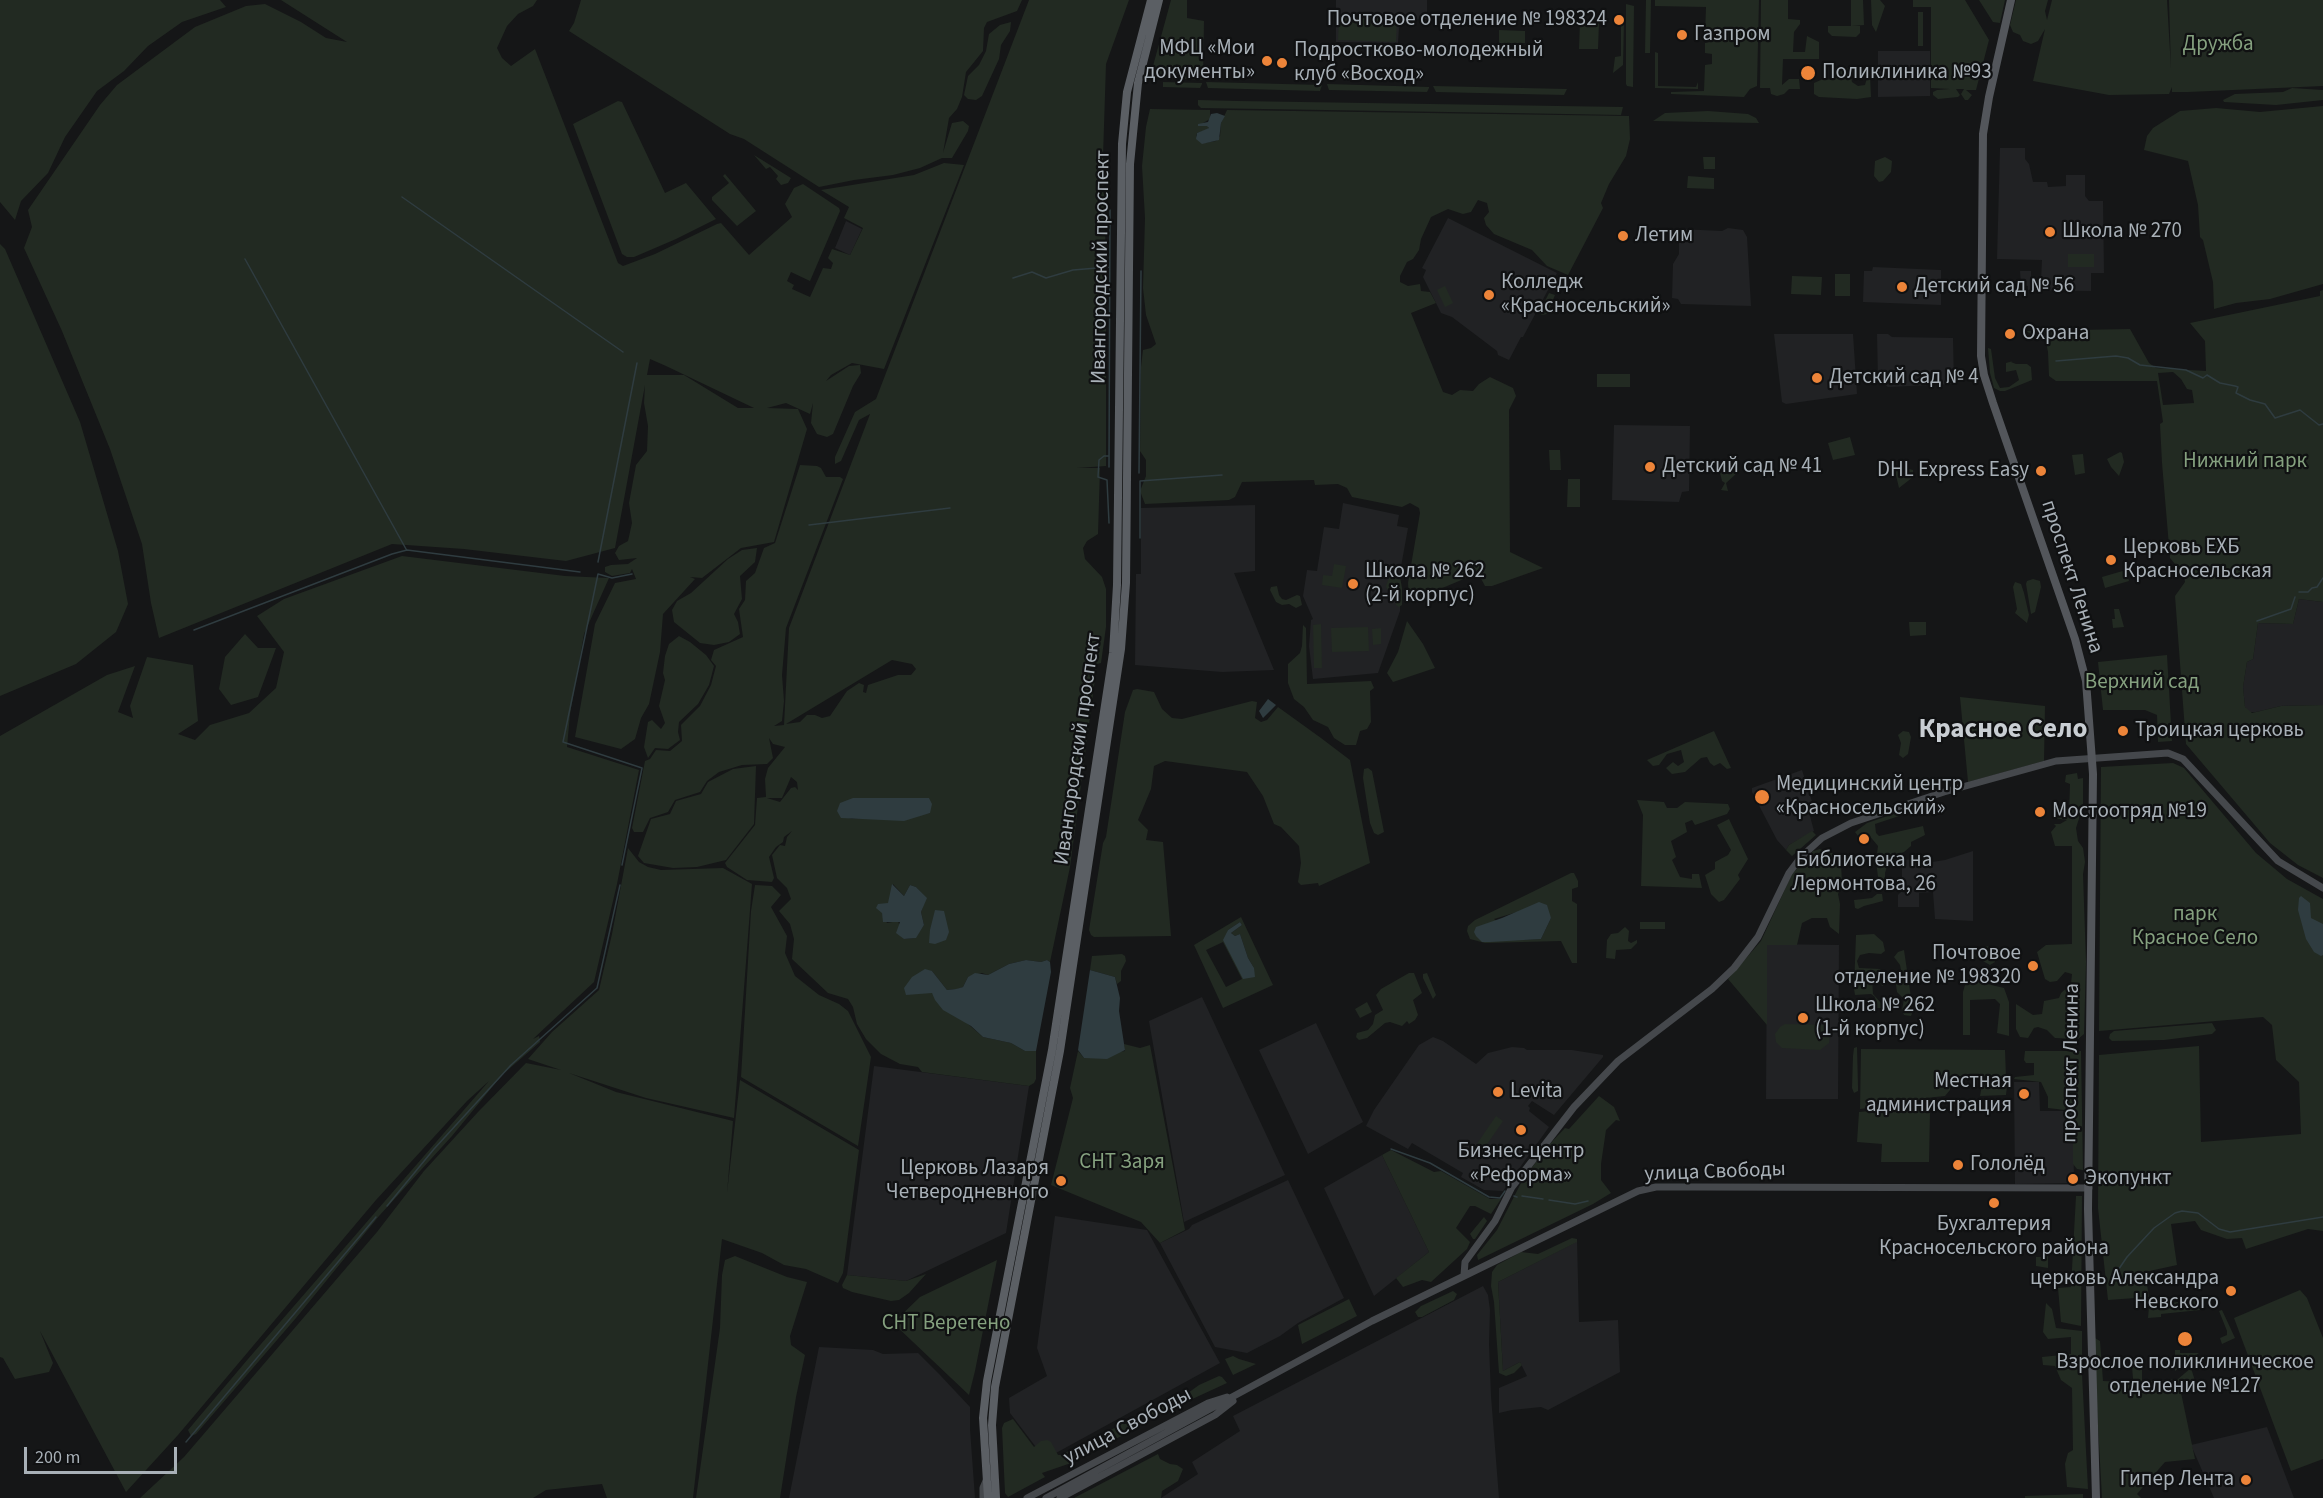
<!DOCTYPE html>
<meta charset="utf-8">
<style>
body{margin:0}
#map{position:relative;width:2323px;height:1498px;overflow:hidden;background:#151617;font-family:"Source Sans 3",sans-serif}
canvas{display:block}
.scale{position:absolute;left:24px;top:1447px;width:153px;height:27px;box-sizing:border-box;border:3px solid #a8b0b7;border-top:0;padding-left:8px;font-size:18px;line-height:21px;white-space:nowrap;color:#a8b0b7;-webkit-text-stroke:4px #101112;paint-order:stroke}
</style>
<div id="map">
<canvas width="2323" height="1498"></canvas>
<div class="scale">200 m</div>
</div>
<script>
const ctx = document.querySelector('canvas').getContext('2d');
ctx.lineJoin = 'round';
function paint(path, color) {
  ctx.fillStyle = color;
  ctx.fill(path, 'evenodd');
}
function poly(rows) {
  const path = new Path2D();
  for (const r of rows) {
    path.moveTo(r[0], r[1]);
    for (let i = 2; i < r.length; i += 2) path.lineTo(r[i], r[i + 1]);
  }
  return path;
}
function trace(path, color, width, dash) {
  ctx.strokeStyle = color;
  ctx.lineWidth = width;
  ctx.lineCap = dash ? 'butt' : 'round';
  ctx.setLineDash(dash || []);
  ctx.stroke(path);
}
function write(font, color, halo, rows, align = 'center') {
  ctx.font = font + ' "Source Sans 3",sans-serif';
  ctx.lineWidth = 4.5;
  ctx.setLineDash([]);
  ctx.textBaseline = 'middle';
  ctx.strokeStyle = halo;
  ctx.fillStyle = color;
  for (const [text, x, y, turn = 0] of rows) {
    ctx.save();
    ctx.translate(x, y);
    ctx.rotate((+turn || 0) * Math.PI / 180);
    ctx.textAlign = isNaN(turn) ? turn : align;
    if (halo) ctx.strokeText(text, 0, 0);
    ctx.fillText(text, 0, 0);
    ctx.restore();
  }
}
const built = poly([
 [1336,0,1427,0,1427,19,1408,20,1399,28,1398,43,1336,42],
 [1878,51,1930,51,1930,96,1878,97],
 [2000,148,2025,148,2025,159,2029,164,2033,182,2047,182,2048,187,2066,186,2066,175,2085,175,2085,196,2089,201,2103,201,2104,273,2091,273,2091,291,2028,290,2028,286,2021,285,2020,271,2031,271,2031,279,2041,280,2042,260,1997,259],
 [1448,218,1557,273,1523,337,1521,337,1509,360,1498,355,1497,351,1452,317,1441,313,1423,277,1426,270,1422,268],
 [846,221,862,229,850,255,835,248],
 [1728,228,1743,230,1747,237,1751,306,1681,304,1678,299,1672,298,1673,264,1679,254,1679,229,1722,231],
 [1873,267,1941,270,1941,305,1863,302,1864,271,1872,271],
 [1774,334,1853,334,1857,394,1786,404,1782,402],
 [1877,334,1888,334,1892,337,1953,338,1954,384,1888,387,1878,380],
 [1614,425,1690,426,1689,491,1682,492,1679,502,1612,500],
 [1343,503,1399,515,1397,526,1408,528,1400,572,1400,611,1378,673,1313,679,1309,646,1311,620,1313,619,1303,596,1307,570,1317,571,1324,527,1339,529],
 [1255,505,1255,571,1234,573,1274,670,1222,672,1135,665,1136,574,1141,574,1141,508],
 [2299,599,2323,602,2323,705,2281,706,2256,712,2248,712,2245,707,2243,687,2247,662,2253,659,2258,623,2293,624],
 [1802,770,1816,814,1810,816,1814,831,1789,845,1786,850,1777,840,1752,792,1752,788],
 [1973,851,1973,921,1935,919,1933,892,1919,893,1919,907,1898,907,1898,895,1902,891,1902,860,1917,859,1919,864,1945,860],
 [1767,944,1839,945,1838,1099,1766,1099],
 [1202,997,1285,1175,1184,1222,1149,1021],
 [1316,1023,1363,1122,1308,1154,1259,1050],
 [1433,1037,1443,1041,1476,1064,1488,1053,1512,1047,1524,1048,1527,1050,1572,1050,1603,1055,1603,1057,1554,1115,1532,1101,1528,1106,1530,1108,1529,1111,1549,1127,1503,1191,1484,1190,1461,1177,1463,1173,1412,1143,1408,1149,1366,1126,1374,1110,1419,1045],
 [874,1066,1029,1086,1006,1233,906,1281,847,1275],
 [2014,1082,2039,1082,2040,1111,2073,1111,2074,1183,2015,1184],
 [1382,1155,1429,1252,1374,1296,1324,1188],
 [1288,1180,1344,1298,1298,1323,1280,1336,1247,1353,1215,1347,1160,1243,1189,1229,1192,1225],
 [1055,1216,1147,1230,1220,1363,1045,1459,1010,1413,1009,1398,1047,1376,1037,1348],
 [1577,1239,1579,1322,1618,1320,1620,1372,1548,1410,1541,1407,1512,1410,1499,1413,1499,1388,1527,1376,1520,1362,1503,1371,1498,1282,1576,1242],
 [1483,1286,1488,1295,1490,1310,1489,1344,1491,1396,1499,1498,1161,1498,1198,1474,1192,1462,1240,1431,1233,1416],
 [819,1347,873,1350,883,1354,918,1353,940,1375,970,1407,970,1429,975,1498,789,1498],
 [2267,1427,2294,1498,2214,1498,2191,1445]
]);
const green = poly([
 [0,0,220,0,226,7,182,22,148,46,124,71,97,91,65,137,48,173,21,201,15,220,0,202],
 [281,0,537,0,533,6,518,14,507,26,497,48,502,58,511,66,535,49,618,263,623,266,655,254,717,224,721,223,749,255,792,217,785,204,794,188,803,184,839,208,840,211,810,281,791,272,787,281,794,285,792,289,810,297,823,268,831,269,833,263,828,258,832,249,850,255,863,228,844,218,849,207,821,190,914,175,944,163,964,165,884,369,852,363,831,375,826,381,849,366,860,365,861,373,853,386,833,434,827,437,817,434,811,423,813,403,810,414,786,403,767,408,798,409,807,429,774,542,741,548,702,578,690,577,695,579,663,614,660,652,649,704,641,718,635,739,621,749,575,737,595,624,615,583,636,579,632,569,630,573,612,576,605,572,605,567,611,565,628,564,637,558,619,560,615,553,619,546,628,541,632,523,629,503,636,465,647,451,648,426,644,403,645,385,615,548,566,561,464,549,392,544,159,638,151,603,142,544,110,449,62,331,24,248,32,227,28,210,100,105,117,85,195,27,246,6,265,4,301,22,326,38,347,42],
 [650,359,666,366,754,408,738,408,684,375,647,375],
 [581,0,1022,0,1017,11,987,22,984,28,983,51,966,72,962,97,957,109,949,118,943,153,952,123,963,121,969,126,968,131,952,158,942,158,920,168,893,175,854,180,819,187,744,139,730,134,569,31,574,23],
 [1029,0,1129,0,1106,64,1103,157,1106,262,1106,466,1077,468,1100,468,1098,534,1087,541,1083,548,1085,559,1102,577,1106,589,1106,627,1101,663,1097,664,1070,867,1050,962,1047,960,1041,962,1026,960,1009,964,988,975,982,973,968,977,963,987,957,989,947,990,932,971,921,992,932,993,983,1037,1011,1043,1025,1051,1036,1051,1036,1079,1034,1083,1029,1086,922,1072,918,1067,900,1064,881,1054,866,1039,857,1024,853,1007,848,999,828,993,792,959,794,939,790,924,779,911,791,899,787,888,777,878,772,855,780,845,785,846,787,837,792,831,784,837,783,842,776,847,769,857,774,878,772,882,747,880,727,867,725,863,755,825,757,798,766,797,765,779,768,768,785,747,773,744,769,738,773,758,767,764,742,765,719,772,707,781,700,792,675,800,668,812,650,818,643,832,634,832,632,828,645,761,650,759,656,750,670,751,682,741,681,725,700,706,711,685,716,666,711,660,714,650,743,637,739,609,745,600,746,581,755,573,764,548,775,543,800,465,817,466,821,468,826,477,840,477,843,479,786,628,782,675,784,701,782,721,774,726,784,725,789,628,870,414,859,420,841,461,835,464,835,457,855,412,876,399],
 [892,660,912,664,916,669,911,675,898,675,868,685,866,693,863,692,864,685,859,683,847,691,830,716,822,718,815,715,807,715,800,722,786,724],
 [791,777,797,782,798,790,795,787,791,788,780,802,767,798,782,798],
 [929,798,930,813,849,819,909,799],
 [893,884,904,896,910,885,916,887,926,898,921,912,924,925,915,938,904,939,898,921,887,923,882,913,890,901],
 [1171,0,1187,0,1187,18,1204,21,1203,80,1150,77],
 [1646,0,1651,0,1650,53,1645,53],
 [1655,0,1759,0,1757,86,1750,89,1744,97,1671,94,1671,92,1704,91,1705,65,1712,64,1712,54,1705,53,1705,43,1710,42,1710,38,1705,35,1706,7,1655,6],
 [1761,0,1788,0,1788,19,1800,20,1800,24,1794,32,1793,52,1805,52,1807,36,1819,42,1819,59,1783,59,1782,85,1789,79,1799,79,1800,89,1789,89,1784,94,1777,96,1771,94,1770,88,1760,88],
 [1851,0,1863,0,1864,25,1852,26,1860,26,1860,33,1856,37,1832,36,1828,32,1828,26,1851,26],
 [1871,0,1880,0,1885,6,1876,32,1872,25],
 [1913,0,1965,0,1989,40,1976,90,1966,90,1972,95,1968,100,1965,100,1961,94,1964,89,1956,89,1960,95,1958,97,1938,99,1933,95,1933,92,1937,90,1950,89,1931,88,1931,7,1913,7],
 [1979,0,2005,0,2000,23,1993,22],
 [2016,0,2048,0,2045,11,2047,20,2052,0,2167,0,2171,69,2169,0,2323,0,2323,86,2188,92,2172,92,2172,87,2169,94,2109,95,2033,81,2045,29,2038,41,2031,44,2023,41,2020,35,2013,32,2010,25],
 [1626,4,1634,6,1633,87,1627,86,1626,84],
 [1918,12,1923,12,1923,46,1918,46],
 [1339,18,1397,19,1396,42,1338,40],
 [1011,22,1010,31,1001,45,999,59,982,96,976,100,968,99,964,95,968,76,979,65,986,51,989,34,1000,25],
 [1580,22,1599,22,1598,49,1579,49],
 [1621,22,1624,22,1623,65,1613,73,1615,57,1621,56],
 [1499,30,1525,31,1525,43,1499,43],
 [1655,52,1658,53,1658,86,1696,87,1698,82,1698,89,1655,88],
 [1861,67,1865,68,1865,70,1851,77,1852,82,1858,86,1865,85,1868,74,1870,75,1871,97,1857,99,1819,97,1814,94,1814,83,1823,79,1834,80,1836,69],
 [1163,82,1202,83,1202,84,1200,88,1163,87],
 [1206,82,1322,85,1320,91,1208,88],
 [1327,84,1429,87,1429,88,1427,92,1329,90],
 [1433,86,1567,89,1564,95,1436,92],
 [2292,88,2323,90,2323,100,2276,105,2224,102,2223,100,2235,94,2283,92],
 [1198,100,1238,101,1623,107,1621,115,1509,113,1201,108,1198,105],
 [618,101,622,102,665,193,686,183,716,219,676,239,634,257,627,257,622,254,573,124],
 [2323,106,2323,284,2270,299,2236,303,2214,309,2213,282,2203,240,2200,237,2198,205,2188,161,2144,150,2147,136,2153,128,2180,111,2216,108,2260,112],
 [1150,109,1210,110,1210,119,1198,126,1208,126,1209,129,1197,133,1196,136,1204,143,1216,141,1220,136,1221,123,1227,110,1629,116,1630,139,1626,156,1609,184,1601,203,1603,208,1568,275,1547,266,1532,250,1494,234,1486,225,1484,218,1489,212,1487,203,1478,200,1471,212,1463,214,1448,209,1431,217,1421,239,1419,250,1413,259,1407,262,1400,276,1400,282,1408,286,1420,284,1421,291,1430,292,1436,303,1411,313,1443,392,1452,395,1460,390,1473,391,1479,384,1490,377,1513,388,1516,396,1509,410,1510,552,1543,568,1492,586,1485,586,1478,573,1440,589,1431,588,1409,598,1408,583,1420,513,1419,508,1410,503,1402,507,1352,497,1347,488,1338,484,1315,485,1314,480,1242,482,1235,497,1229,500,1145,504,1140,491,1146,476,1146,460,1140,451,1141,367,1143,350,1151,348,1156,344,1146,315,1143,288,1145,218,1142,166,1146,127],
 [1708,111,1748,114,1756,118,1759,123,1653,121,1665,113],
 [754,155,791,178,788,183,781,185,776,179,778,176,770,167,766,169],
 [1703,157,1715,157,1715,169,1704,169],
 [1885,157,1892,161,1891,172,1883,181,1879,182,1874,176,1875,161],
 [725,174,756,211,737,226,712,200,712,197,729,183,723,176],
 [1688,176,1714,178,1714,189,1687,188],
 [0,244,5,249,80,422,118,551,128,604,116,632,76,664,0,696],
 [2068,254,2094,254,2094,267,2068,267],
 [1835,274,1850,274,1850,296,1835,296],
 [1792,276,1822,277,1821,295,1791,294],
 [1445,286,1453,303,1445,307,1437,290],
 [2323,290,2323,602,2299,599,2293,624,2258,623,2253,659,2247,662,2243,687,2245,707,2252,713,2281,706,2323,705,2323,878,2298,865,2270,843,2186,744,2175,596,2185,582,2184,575,2170,558,2162,463,2160,424,2163,422,2157,381,2056,381,2049,376,2048,352,2046,342,2042,339,2043,334,2031,334,2026,331,2130,329,2149,363,2156,368,2206,371,2205,341,2190,323,2320,296,2320,291],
 [2173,372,2181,379,2187,389,2192,390,2194,403,2163,405,2158,373],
 [1549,293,1555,295,1547,314,1542,315,1539,313],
 [1988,348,1991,349,1995,378,2000,388,2009,387,2019,380,2016,370,2006,372,2006,363,2013,361,2011,362,2016,364,2027,364,2031,367,2032,380,2005,391,2000,391,1994,388,1990,373],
 [1597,374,1630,374,1630,387,1597,387],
 [1850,437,1855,455,1833,460,1828,443],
 [1549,450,1560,450,1561,470,1550,470],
 [2120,452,2122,453,2124,462,2119,476,2111,467,2107,459],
 [2083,454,2085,473,2075,475,2072,455],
 [1720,464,1736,471,1736,474,1726,483,1728,491,1721,490,1725,483,1722,481,1718,465],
 [1905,468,1913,470,1913,477,1899,488,1895,471],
 [1568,479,1580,479,1580,507,1567,507],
 [757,548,755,562,740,576,742,599,734,614,738,622,740,634,729,642,714,645,700,643,674,622,672,610,677,601,691,593,728,559,742,550],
 [402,556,565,576,609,578,584,634,570,714,567,747,639,770,617,884,594,982,533,1039,539,1036,540,1042,502,1075,452,1136,379,1216,296,1318,196,1434,191,1436,188,1430,248,1359,489,1081,467,1101,376,1200,178,1435,126,1492,40,1331,53,1363,49,1372,15,1379,3,1358,0,1357,0,736,107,675,135,666,118,712,133,718,130,706,147,657,193,665,198,721,178,734,195,740,210,725,249,713,276,688,284,652,257,616,284,599],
 [1334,564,1346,566,1342,588,1322,585,1323,575,1332,576],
 [2126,570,2129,581,2105,588,2102,577],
 [1395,574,1400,577,1402,588,1402,605,1399,607,1396,605,1395,594,1387,589,1386,586,1390,575],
 [2033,579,2040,581,2041,587,2035,612,2031,614,2026,584,2027,581],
 [2015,582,2021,584,2024,593,2029,615,2027,623,2015,613,2017,609,2013,587],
 [1277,586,1279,595,1282,599,1286,600,1297,595,1300,596,1302,605,1296,608,1289,604,1282,605,1276,602,1270,590,1271,587],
 [2114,609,2119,609,2124,627,2113,628,2112,619,2115,619],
 [1407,621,1423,644,1435,668,1393,682,1387,673,1398,652],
 [1909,622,1926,622,1926,635,1910,636],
 [1321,624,1322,668,1314,668,1313,625],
 [1303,625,1306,628,1307,684,1371,681,1374,688,1370,691,1371,722,1367,729,1360,731,1356,745,1345,745,1334,738,1328,727,1313,720,1304,707,1294,699,1288,683,1288,664,1300,653,1302,646],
 [1368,627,1369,651,1332,652,1331,628],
 [1381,628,1381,644,1373,645,1372,629],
 [245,634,258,648,276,648,258,697,231,705,219,689,225,657],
 [679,636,690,642,706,655,714,666,709,685,698,704,679,722,678,732,680,740,668,749,655,748,648,758,644,747,648,722,652,720,661,729,665,723,659,706,665,680,663,673,665,656,669,644],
 [2167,655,2172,741,2158,742,2157,715,2145,710,2103,710,2098,662],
 [1137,689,1154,692,1162,709,1172,718,1182,719,1252,701,1257,702,1255,718,1261,722,1267,720,1278,707,1321,738,1350,760,1370,863,1319,886,1318,883,1301,885,1298,882,1301,863,1299,846,1281,827,1274,824,1263,796,1247,772,1165,761,1154,766,1151,789,1138,820,1148,830,1146,840,1163,842,1171,936,1094,937,1091,935,1089,930,1103,843,1106,837,1125,712,1133,690],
 [1960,697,2045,706,2044,761,1968,782],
 [1714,731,1731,768,1727,769,1720,763,1714,766,1710,763,1707,757,1701,758,1685,772,1672,774,1666,768,1673,762,1678,766,1684,762,1681,750,1667,754,1659,765,1653,766,1647,760],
 [1903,731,1909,732,1911,737,1908,754,1903,758,1899,755,1901,743,1898,735],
 [2173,763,2184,768,2256,853,2287,879,2323,899,2323,1231,2308,1229,2246,1249,2242,1238,2227,1239,2201,1230,2195,1221,2171,1224,2177,1265,2145,1272,2149,1297,2108,1300,2098,1208,2099,1055,2199,1046,2201,1142,2301,1134,2299,1082,2276,1060,2272,1025,2263,1017,2099,1031,2101,767],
 [756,766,754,824,726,860,697,867,673,868,644,863,638,856,651,819,670,814,676,801,701,794,708,782,733,769],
 [1368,768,1372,771,1384,832,1378,835,1374,833,1370,823,1363,778,1364,769],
 [2077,773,2078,779,2083,778,2083,806,2076,828,2078,841,2083,848,2085,862,2083,874,2086,962,2084,1034,2078,1039,2055,1038,2047,1030,2038,1027,2034,1028,2028,1038,2020,1037,2016,1029,2016,1004,2033,1015,2042,1014,2044,1001,2059,998,2061,993,2071,984,2072,974,2065,972,2057,981,2050,982,2045,979,2037,952,2046,945,2072,944,2072,846,2055,846,2051,832,2056,826,2054,824,2060,824,2067,820,2053,818,2054,813,2069,815,2070,784,2065,782,2066,775],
 [1637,800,1664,802,1667,808,1677,808,1685,802,1728,804,1730,809,1727,814,1695,825,1692,820,1685,823,1687,832,1671,841,1676,857,1672,860,1680,877,1692,879,1692,874,1699,874,1702,888,1641,886,1643,815],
 [1914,807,1914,811,1875,824,1876,833,1879,836,1923,826,1925,835,1911,842,1911,846,1904,852,1890,857,1885,873,1885,885,1879,885,1876,861,1878,846,1868,834,1858,836,1855,832,1867,823],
 [1729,819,1748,859,1738,875,1740,879,1724,900,1719,902,1711,894,1705,875,1715,869,1715,862,1728,855,1731,850,1717,825],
 [1812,831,1816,835,1792,856,1786,850,1789,845],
 [628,848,639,862,648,867,661,870,723,868,752,884,734,1118,646,1098,569,1073,616,1092,733,1121,727,1193,740,1080,859,1150,843,1273,838,1283,806,1269,784,1265,762,1253,722,1239,693,1498,607,1498,602,1484,546,1490,533,1498,140,1498,184,1457,377,1232,424,1171,478,1112,526,1063,561,1070,528,1059,552,1032,599,990,612,934],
 [1820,849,1829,853,1838,853,1841,862,1842,885,1838,894,1840,904,1839,934,1830,927,1827,918,1812,918,1802,923,1797,945,1767,945,1767,1025,1728,979,1761,941,1792,874,1813,851],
 [1571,873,1574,873,1578,881,1578,887,1572,889,1572,901,1577,904,1577,963,1572,963,1561,941,1485,943,1470,939,1467,931,1468,926,1475,920],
 [1517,912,1551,918,1541,939,1520,940,1494,919],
 [755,885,772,886,781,895,771,907,787,936,785,953,795,976,819,995,839,1004,848,1011,871,1057,858,1146,741,1077,751,911],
 [1877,894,1882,894,1883,901,1864,906,1858,909,1855,908,1854,900,1872,898],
 [1241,917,1273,985,1223,1008,1194,945],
 [1240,922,1242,925,1231,933,1235,936,1240,934,1248,958,1254,968,1226,937,1228,930],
 [1223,942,1242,979,1226,987,1206,950],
 [1640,922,1665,922,1665,929,1640,929],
 [1625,927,1629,931,1628,941,1631,943,1637,940,1637,943,1631,949,1616,950,1615,959,1606,958,1607,940,1611,934,1618,933],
 [1874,934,1883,942,1885,951,1881,954,1869,953,1860,955,1857,961,1859,968,1880,969,1886,978,1888,983,1882,986,1876,975,1872,978,1873,994,1881,1003,1881,1008,1877,1008,1875,997,1871,994,1855,995,1854,989,1856,935],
 [1992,946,1995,962,1990,965,1974,956,1981,947],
 [1904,950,1913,1011,1911,1016,1904,1015,1902,1010,1904,999,1897,992,1896,985,1901,970,1900,965,1894,957,1898,952],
 [1122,954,1125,956,1126,961,1121,971,1121,981,1117,984,1115,977,1090,970,1092,956],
 [1409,973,1414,973,1422,993,1413,1000,1418,1015,1415,1020,1409,1024,1407,1021,1402,1026,1390,1022,1385,1023,1367,1038,1359,1040,1356,1037,1357,1033,1368,1030,1373,1024,1375,1015,1383,1010,1376,995,1381,989],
 [1427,973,1436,995,1433,999,1423,978,1423,974],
 [1972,982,1979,982,2004,988,2009,1002,2009,1036,1997,1033,2000,1004,1995,999,1970,1000,1970,1035,1963,1035,1963,992,1965,985],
 [1367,1002,1372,1012,1360,1018,1355,1009],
 [2212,1023,2216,1030,2212,1034,2164,1040,2112,1041,2109,1038,2110,1034,2114,1031],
 [1785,1024,1830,1025,1830,1028,1826,1028,1830,1035,1829,1043,1820,1050,1782,1048,1776,1042,1775,1034,1780,1027],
 [1124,1044,1140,1048,1150,1045,1185,1230,1160,1243,1141,1222,1051,1185,1073,1098,1070,1088,1078,1051,1084,1058,1125,1051],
 [1857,1047,1858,1086,1858,1091,1854,1093,1852,1088,1853,1056,1854,1048],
 [1861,1049,2005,1050,2006,1077,1951,1076,1950,1090,1945,1096,1926,1098,1902,1104,1860,1109],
 [2025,1051,2081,1051,2083,1170,2077,1169,2073,1164,2073,1111,2048,1108,2048,1097,2041,1082,2014,1079,2015,1077,2034,1075,2034,1063,2026,1063,2024,1060],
 [2005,1084,2007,1086,2006,1095,1980,1096,1982,1085],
 [1599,1096,1614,1107,1620,1121,1616,1120,1606,1130,1601,1164,1601,1180,1611,1193,1593,1204,1478,1260,1477,1255,1497,1230,1521,1183,1546,1148,1565,1128,1569,1129],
 [1917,1103,1930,1113,1929,1162,1881,1162,1882,1144,1857,1142,1859,1112,1881,1110],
 [1496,1116,1503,1121,1477,1159,1470,1154],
 [1391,1150,1434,1172,1441,1171,1490,1199,1501,1199,1491,1214,1475,1206,1470,1206,1456,1228,1470,1242,1467,1249,1431,1282,1422,1280,1403,1287,1396,1278,1429,1252,1382,1155],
 [2076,1196,2082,1196,2081,1326,2061,1322,2058,1288,2071,1287],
 [1484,1217,1487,1221,1475,1239,1473,1239,1470,1234],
 [1572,1238,1577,1239,1577,1242,1498,1282,1503,1371,1520,1362,1522,1365,1514,1373,1506,1376,1499,1373,1494,1302,1491,1286,1492,1272,1497,1265,1521,1252,1538,1254],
 [2042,1253,2048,1253,2048,1268,2036,1266,2036,1257,2042,1257],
 [735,1256,787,1277,807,1282,790,1336,791,1345,805,1355,796,1397,780,1498,696,1498,720,1328,722,1275,725,1260],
 [997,1260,975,1371,969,1395,893,1323,920,1297],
 [926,1274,909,1293,899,1300,891,1301,852,1292,843,1288,842,1285,847,1275,906,1281],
 [2300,1290,2307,1298,2323,1338,2323,1459,2291,1471,2234,1318],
 [1453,1291,1457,1294,1454,1300,1422,1317,1418,1317,1415,1312,1421,1306],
 [1349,1299,1357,1316,1302,1344,1298,1325],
 [2194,1299,2200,1310,2161,1314,2161,1317,2148,1318,2149,1307],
 [2046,1303,2052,1309,2056,1328,2082,1331,2082,1374,2088,1489,2067,1487,2065,1464,2068,1453,2073,1450,2072,1388,2061,1380,2055,1366,2043,1365,2042,1357,2071,1354,2071,1337,2048,1339,2043,1332],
 [2222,1310,2235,1338,2222,1344,2220,1338,2227,1335,2227,1331,2219,1311],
 [2093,1337,2100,1341,2103,1381,2126,1382,2133,1379,2132,1366,2142,1367,2142,1382,2178,1379,2191,1368,2196,1384,2180,1388,2195,1459,2165,1462,2137,1494,2141,1498,2102,1498],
 [2175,1350,2180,1350,2180,1353,2199,1353,2175,1371],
 [1233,1356,1239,1359,1256,1364,1233,1375,1225,1359],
 [1219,1376,1222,1377,1227,1383,1188,1401,1188,1393,1199,1385],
 [1170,1403,1174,1407,1151,1420,1149,1415,1151,1412],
 [1013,1419,1034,1447,1041,1441,1047,1440,1051,1442,1058,1455,1061,1455,1078,1446,1082,1447,1086,1453,1071,1463,1042,1473,1045,1477,1008,1497,1005,1493,1002,1428,1004,1423],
 [1141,1420,1144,1423,1141,1426,1100,1447,1096,1438,1105,1433,1122,1424,1131,1424],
 [1158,1454,1160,1459,1170,1464,1177,1465,1183,1469,1178,1481,1162,1491,1161,1498,1074,1498],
 [2083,1494,2083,1498,2025,1498,2025,1496]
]);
const water = poly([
 [1217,113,1225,116,1221,123,1219,140,1202,144,1196,139,1197,133,1209,128,1207,126,1198,126,1198,124,1208,122,1211,114],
 [1268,699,1276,705,1263,718,1259,711],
 [853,798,929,798,932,804,930,813,904,821,841,818,837,811,840,803],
 [892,884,904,896,910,885,916,887,927,898,921,912,924,925,916,938,904,939,896,933,900,922,883,922,882,913,876,908,878,904,888,903],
 [2301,896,2310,903,2311,918,2323,924,2323,955,2321,956,2314,952,2306,939,2298,910,2299,898],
 [1539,902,1547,905,1551,918,1541,939,1490,942,1482,942,1476,936,1474,932,1476,927,1502,918],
 [935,910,944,911,949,932,946,940,935,944,929,943,930,930],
 [1240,922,1242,925,1231,933,1235,936,1240,934,1248,958,1254,968,1255,977,1243,979,1223,940,1228,930],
 [1026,960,1041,962,1047,960,1050,962,1051,972,1036,1051,1025,1051,1011,1043,983,1037,971,1026,943,1010,935,1000,932,993,906,995,904,988,912,977,925,969,932,971,947,990,956,989,963,987,968,977,975,973,988,975,1009,964],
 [1090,970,1115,977,1120,998,1119,1011,1125,1050,1107,1059,1084,1058,1078,1050]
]);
const stream = poly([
 [402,197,623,352],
 [245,259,406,549],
 [1013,278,1032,272,1046,278,1073,270,1109,267],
 [2056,361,2116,356,2128,358,2140,365,2186,370,2203,378,2207,375,2220,383,2235,386,2238,387,2236,393,2250,400,2265,404,2275,418,2300,410,2319,425,2323,424],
 [1108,456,1104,456,1099,460,1098,477,1107,480,1109,523],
 [1109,467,1110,210],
 [1139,473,1141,271],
 [809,525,950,508],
 [1140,538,1140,481,1222,475],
 [598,562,637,363],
 [2299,592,2308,592,2312,588,2317,587,2323,578],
 [2257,621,2291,609,2295,597],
 [194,630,392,554,407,550,580,572],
 [622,865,642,768,563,742,598,574,612,578,632,574],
 [1391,1149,1430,1163,1489,1197,1500,1198,1505,1191],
 [1514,1196,1517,1197],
 [1522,1196,1543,1199],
 [1549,1200,1575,1204,1588,1201],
 [387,1206,434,1149,511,1065,597,988,620,885],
 [2112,1279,2127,1257,2154,1228,2175,1213,2182,1211,2198,1213,2219,1229,2230,1232,2323,1217],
 [186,1442,376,1217]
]);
const secondary = poly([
 [1464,1275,1465,1262,1495,1221,1512,1187,1574,1107,1618,1061,1712,989,1734,968,1758,937,1789,873,1801,857,1822,838,1851,823,1944,792,2056,761,2168,753,2183,759,2278,861,2323,888],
 [983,1498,983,1488,986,1481],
 [1027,1498,1208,1403,1227,1397],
 [1046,1498,1372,1321,1638,1191,1656,1187,1694,1187,2089,1188],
 [1060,1498,1215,1415,1233,1401]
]);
const primary = poly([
 [2011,0,1989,97,1983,134,1981,356,1984,375,1993,403,2075,639,2086,681,2093,774,2088,1209,2096,1498]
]);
const trunk = poly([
 [988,1498,983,1418,987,1381,1052,1050,1113,653,1117,585,1122,144,1127,92,1151,0],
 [996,1498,992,1425,995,1387,1060,1051,1121,649,1126,583,1130,164,1138,83,1159,0]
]);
const markers = [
 [1619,20,6,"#ec8439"],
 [1682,35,6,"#ec8439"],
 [1267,61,6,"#ec8439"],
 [1282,63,6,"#ec8439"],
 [1808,73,8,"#ec8439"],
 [2050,232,6,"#ec8439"],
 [1623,236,6,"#ec8439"],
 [1902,287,6,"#ec8439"],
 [1489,295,6,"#ec8439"],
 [2010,334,6,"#ec8439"],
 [1817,378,6,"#ec8439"],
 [1650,467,6,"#ec8439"],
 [2041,471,6,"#ec8439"],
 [2111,560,6,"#ec8439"],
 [1353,584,6,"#ec8439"],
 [2123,731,6,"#ec8439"],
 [1762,797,8,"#ec8439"],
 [2040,812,6,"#ec8439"],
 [1864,839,6,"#ec8439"],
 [2033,966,6,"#ec8439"],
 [1803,1018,6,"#ec8439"],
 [1498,1092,6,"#ec8439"],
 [2024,1094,6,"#ec8439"],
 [1521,1130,6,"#ec8439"],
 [1958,1165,6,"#ec8439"],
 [2073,1179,6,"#ec8439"],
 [1061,1181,6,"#ec8439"],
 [1994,1203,6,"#ec8439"],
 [2231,1291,6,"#ec8439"],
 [2185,1339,8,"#ec8439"],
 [2246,1480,6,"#ec8439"]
];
const poiNames = [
 ["Почтовое отделение № 198324",1607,20,"right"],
 ["Газпром",1694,35],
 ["МФЦ «Мои",1255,49,"right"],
 ["документы»",1255,73,"right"],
 ["Подростково-молодежный",1294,51],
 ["клуб «Восход»",1294,75],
 ["Поликлиника №93",1822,73],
 ["Школа № 270",2062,232],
 ["Летим",1635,236],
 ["Колледж",1501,283],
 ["«Красносельский»",1501,307],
 ["Детский сад № 56",1914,287],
 ["Охрана",2022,334],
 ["Детский сад № 4",1829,378],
 ["Детский сад № 41",1662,467],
 ["DHL Express Easy",2029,471,"right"],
 ["Церковь ЕХБ",2123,548],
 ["Красносельская",2123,572],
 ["Школа № 262",1365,572],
 ["(2-й корпус)",1365,596],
 ["Троицкая церковь",2135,731],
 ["Медицинский центр",1776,785],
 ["«Красносельский»",1776,809],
 ["Мостоотряд №19",2052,812],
 ["Библиотека на",1864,861,"center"],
 ["Лермонтова, 26",1864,885,"center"],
 ["Почтовое",2021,954,"right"],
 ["отделение № 198320",2021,978,"right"],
 ["Школа № 262",1815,1006],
 ["(1-й корпус)",1815,1030],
 ["Местная",2012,1082,"right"],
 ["администрация",2012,1106,"right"],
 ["Levita",1510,1092],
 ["Бизнес-центр",1521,1152,"center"],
 ["«Реформа»",1521,1176,"center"],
 ["Гололёд",1970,1165],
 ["Церковь Лазаря",1049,1169,"right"],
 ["Четверодневного",1049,1193,"right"],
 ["Экопункт",2085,1179],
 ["Бухгалтерия",1994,1225,"center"],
 ["Красносельского района",1994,1249,"center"],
 ["церковь Александра",2219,1279,"right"],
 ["Невского",2219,1303,"right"],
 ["Взрослое поликлиническое",2185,1363,"center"],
 ["отделение №127",2185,1387,"center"],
 ["Гипер Лента",2234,1480,"right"]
];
const parkNames = [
 ["Дружба",2218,45],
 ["Нижний парк",2245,462],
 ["Верхний сад",2142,683],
 ["парк",2195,915],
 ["Красное Село",2195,939],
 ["СНТ Заря",1122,1163],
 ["СНТ Веретено",946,1324]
];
const streetNames = [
 ["Ивангородский проспект",1102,267,-89],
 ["проспект Ленина",2071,577,72],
 ["Ивангородский проспект",1079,749,-82],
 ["проспект Ленина",2072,1063,-89],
 ["улица Свободы",1715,1173,-2],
 ["улица Свободы",1128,1427,-28]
];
const districtNames = [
 ["Красное Село",2003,731]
];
paint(built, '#212224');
paint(green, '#222a22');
paint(water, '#2f3c40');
trace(stream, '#2f3c40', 1.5);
trace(secondary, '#45484c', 7);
trace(primary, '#53565b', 8);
trace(trunk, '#5b5f64', 8);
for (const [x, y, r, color] of markers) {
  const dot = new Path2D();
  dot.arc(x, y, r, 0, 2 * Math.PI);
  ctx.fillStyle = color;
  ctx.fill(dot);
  trace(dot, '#101112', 2);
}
write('21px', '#a8b0b7', '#101112', poiNames, 'left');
write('21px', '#85a17f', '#101112', parkNames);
write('21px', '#a8b0b7', '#101112', streetNames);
write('bold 27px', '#c9ced3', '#101112', districtNames);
</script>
